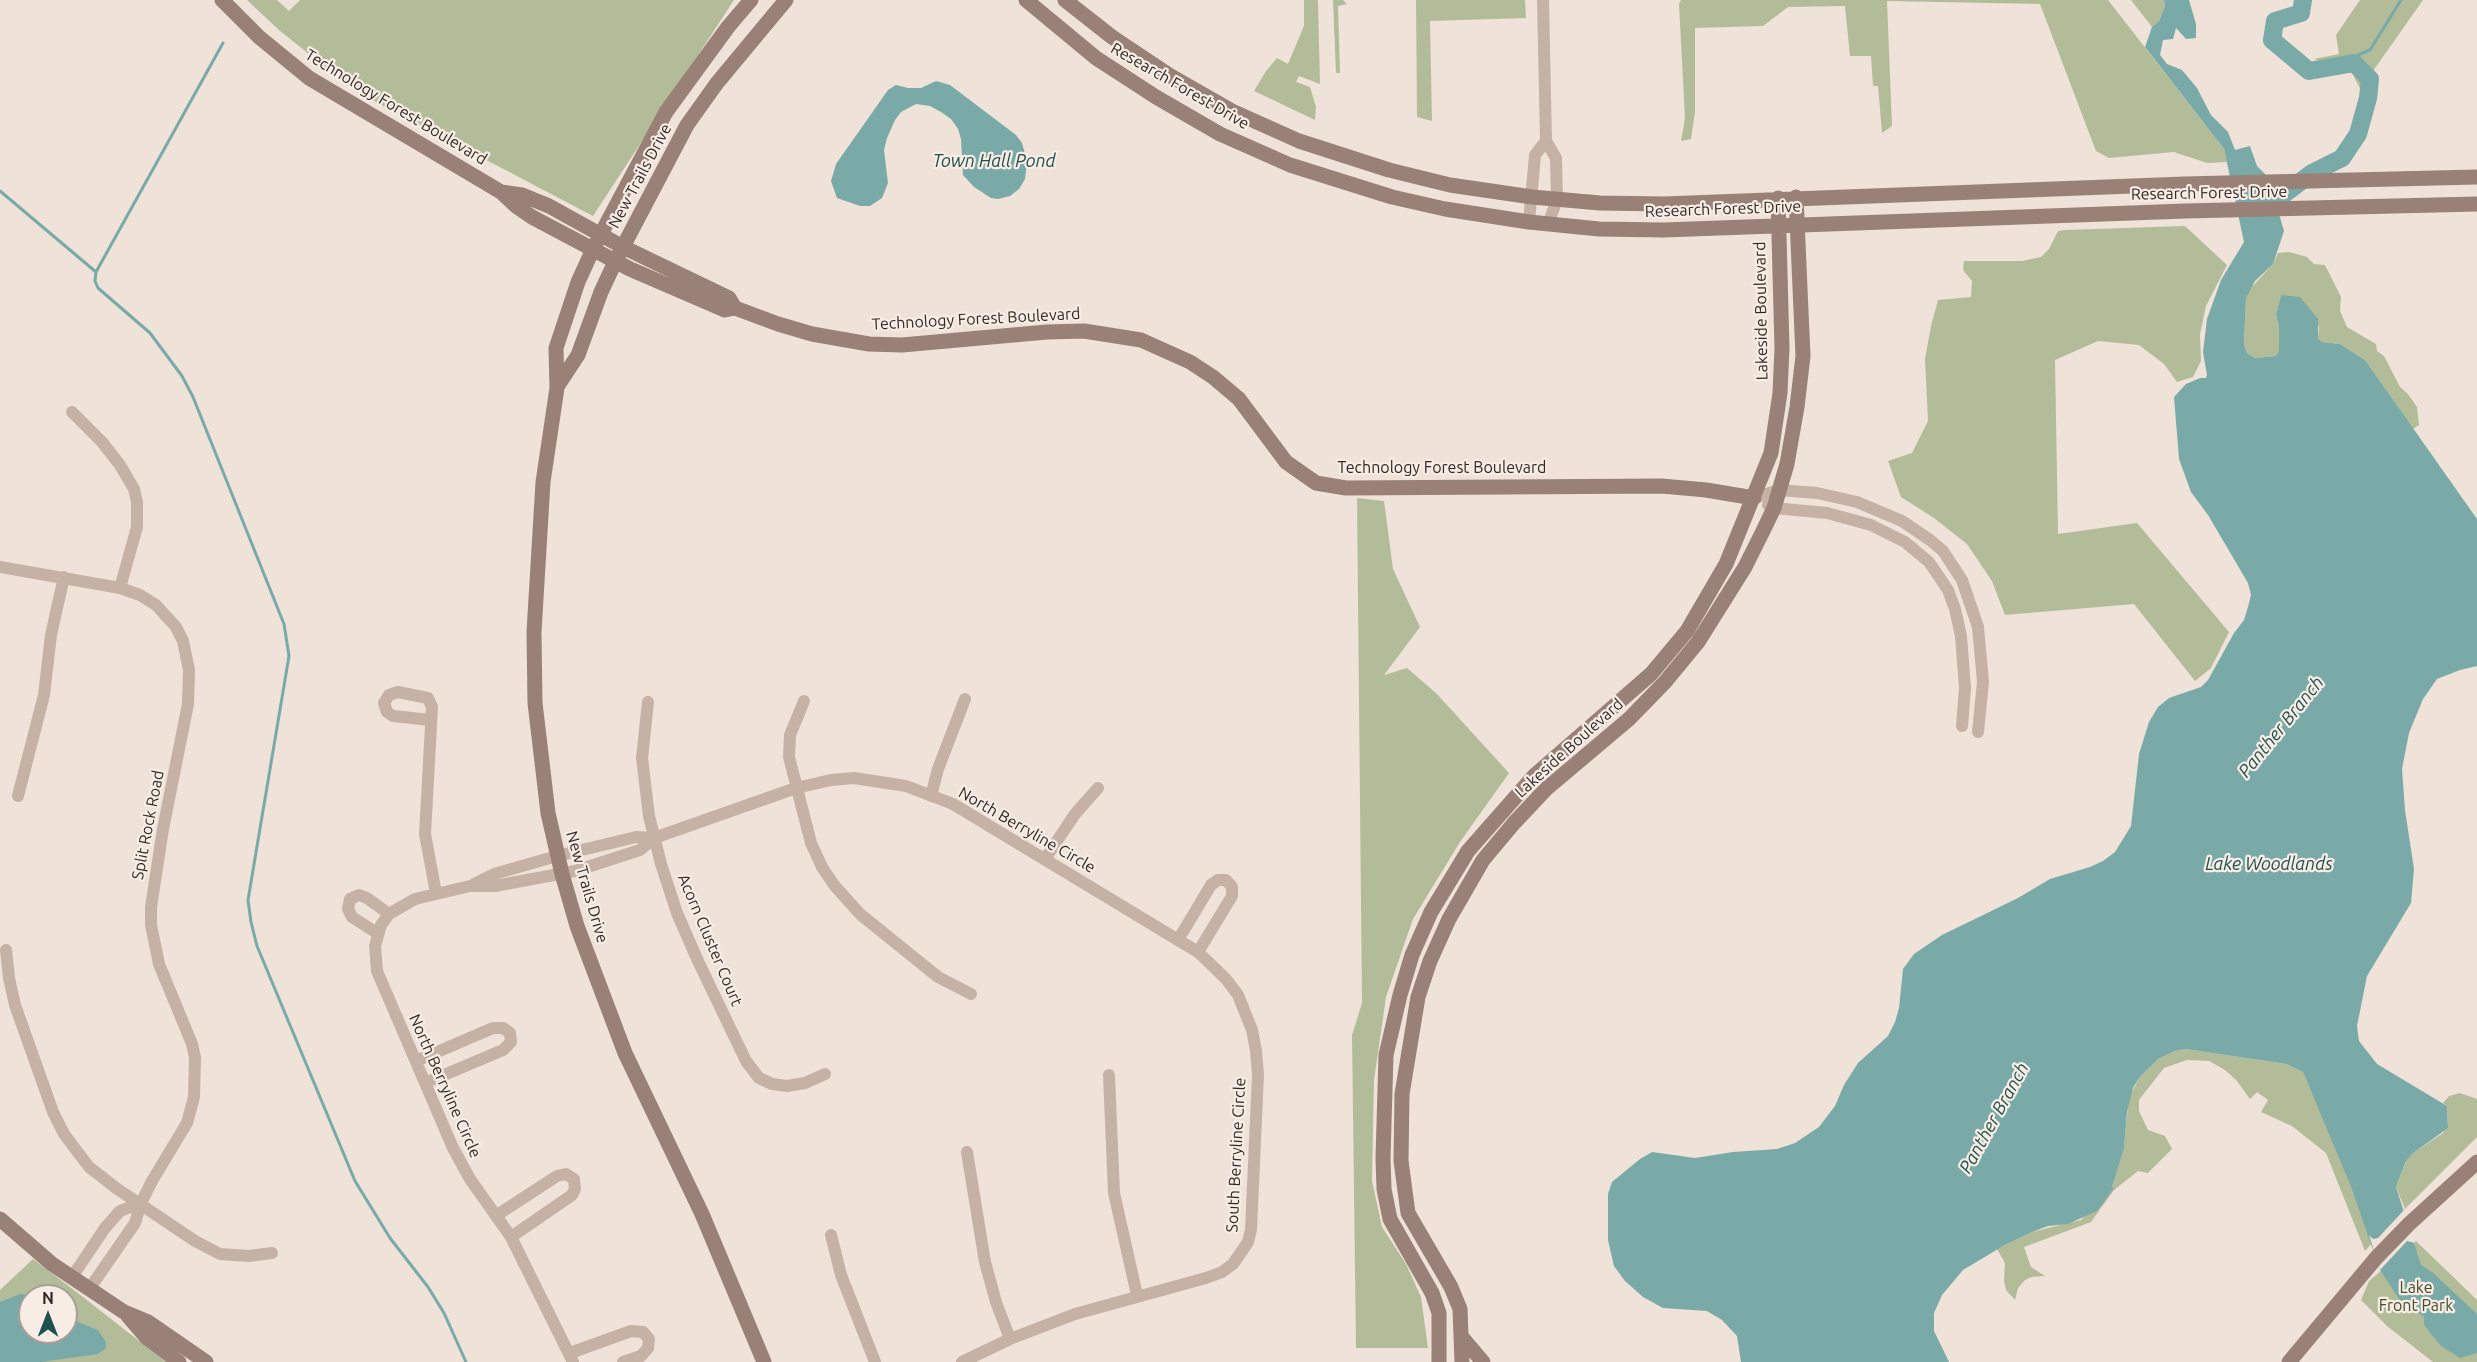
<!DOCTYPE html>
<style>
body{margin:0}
#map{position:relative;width:2477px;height:1362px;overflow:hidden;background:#efe2d8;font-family:Ubuntu,sans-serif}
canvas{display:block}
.north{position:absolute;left:18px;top:1284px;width:60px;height:60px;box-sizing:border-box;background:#f7ede4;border:2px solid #a89f98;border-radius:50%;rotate:0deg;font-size:16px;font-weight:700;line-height:24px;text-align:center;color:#322926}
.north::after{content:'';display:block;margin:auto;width:21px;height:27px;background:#1f5050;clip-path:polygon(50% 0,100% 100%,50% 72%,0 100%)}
</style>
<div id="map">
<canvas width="2477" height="1362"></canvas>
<div class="north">N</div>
</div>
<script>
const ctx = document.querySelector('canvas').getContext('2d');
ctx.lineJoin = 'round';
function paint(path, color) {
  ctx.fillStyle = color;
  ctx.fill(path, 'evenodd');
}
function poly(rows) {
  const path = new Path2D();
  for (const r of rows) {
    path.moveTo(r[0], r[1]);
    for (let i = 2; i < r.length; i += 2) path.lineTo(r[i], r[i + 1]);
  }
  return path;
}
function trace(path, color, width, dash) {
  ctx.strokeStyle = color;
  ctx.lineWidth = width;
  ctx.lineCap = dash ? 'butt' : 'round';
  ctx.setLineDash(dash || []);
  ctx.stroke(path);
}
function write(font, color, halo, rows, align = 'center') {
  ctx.font = font + ' Ubuntu,sans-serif';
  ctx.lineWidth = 4.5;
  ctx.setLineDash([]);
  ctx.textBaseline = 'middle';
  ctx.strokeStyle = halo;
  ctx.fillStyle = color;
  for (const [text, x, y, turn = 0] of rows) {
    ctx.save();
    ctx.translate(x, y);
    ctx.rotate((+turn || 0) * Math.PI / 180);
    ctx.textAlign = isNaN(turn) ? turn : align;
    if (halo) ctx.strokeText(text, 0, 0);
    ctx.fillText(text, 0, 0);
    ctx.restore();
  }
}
const green = poly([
 [247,0,277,0,289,11,300,0,734,0,593,216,355,91,279,30],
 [1304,0,1318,0,1320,84,1299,76,1296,82,1310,87,1316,107,1315,120,1254,91,1266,71,1277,58,1288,64,1304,26],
 [1333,0,1343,0,1347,4,1338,6,1340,73,1336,73],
 [1416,0,1525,0,1526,18,1430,21,1432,121,1417,117],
 [1681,0,2108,0,2224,149,2227,162,2207,163,2174,152,2109,158,2096,151,2040,4,1887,1,1892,126,1882,133,1878,86,1873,86,1871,56,1850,56,1845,6,1788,7,1763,26,1695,28,1695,112,1691,139,1681,141,1685,118,1679,4],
 [2131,0,2164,0,2165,6,2159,21,2152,27],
 [2360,0,2423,0,2373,71,2370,96,2364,96,2350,69,2322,71,2324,63,2314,59,2339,54,2336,35],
 [2185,226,2227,265,2206,306,2200,334,2201,361,2193,377,2177,382,2164,364,2139,345,2098,341,2055,360,2058,534,2137,523,2229,632,2211,668,2195,681,2134,604,2005,615,1992,581,1967,544,1934,518,1901,497,1888,461,1912,453,1928,421,1925,359,1931,326,1938,300,1971,297,1972,281,1963,270,1964,261,2022,261,2041,257,2049,249,2058,231,2065,230],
 [2289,252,2307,257,2314,264,2325,265,2341,297,2340,311,2347,327,2376,344,2377,351,2384,356,2400,387,2408,394,2417,407,2419,425,2413,429,2365,360,2340,344,2322,342,2318,338,2319,327,2281,295,2276,315,2279,326,2279,351,2276,356,2255,358,2247,353,2244,344,2246,298,2248,291,2273,264,2278,253],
 [1357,498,1384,501,1393,569,1420,627,1384,675,1407,668,1436,693,1509,773,1460,842,1413,919,1386,997,1374,1080,1372,1181,1382,1227,1406,1264,1421,1297,1428,1348,1356,1348,1352,1035,1362,1003],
 [2186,1049,2286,1064,2303,1072,2347,1174,2372,1243,2365,1251,2326,1153,2292,1126,2261,1112,2268,1100,2257,1092,2250,1099,2237,1081,2225,1070,2209,1061,2187,1060,2164,1068,2139,1100,2139,1111,2148,1130,2165,1136,2172,1149,2148,1173,2138,1171,2114,1190,2091,1222,2024,1247,2031,1267,2045,1276,2032,1277,2025,1280,2018,1288,2015,1300,2006,1290,2004,1281,2005,1263,1997,1249,2032,1232,2081,1220,2112,1187,2124,1145,2129,1098,2139,1078,2158,1059,2175,1051],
 [2460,1093,2477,1099,2477,1137,2405,1209,2396,1187,2405,1163,2412,1154,2443,1133,2448,1125,2447,1106,2443,1103,2449,1096],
 [2416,1241,2477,1300,2477,1362,2433,1362,2387,1326,2361,1300,2369,1281],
 [33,1259,83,1297,166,1362,0,1362,0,1290],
 [30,1296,66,1296,66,1332,30,1332]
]);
const water = poly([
 [2164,0,2189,0,2196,24,2196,38,2186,39,2176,28,2173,39,2163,40,2160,55,2167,64,2182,70,2197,88,2211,115,2228,132,2235,150,2250,146,2257,166,2268,177,2284,231,2273,264,2255,281,2246,298,2244,344,2247,353,2255,358,2276,356,2279,351,2279,326,2276,315,2281,295,2300,297,2318,319,2318,338,2322,342,2340,344,2365,360,2477,519,2477,666,2460,670,2437,679,2423,699,2409,733,2402,769,2405,810,2414,869,2411,903,2367,976,2357,1026,2359,1041,2377,1064,2447,1106,2448,1128,2412,1154,2405,1163,2396,1187,2421,1265,2432,1272,2477,1314,2477,1353,2460,1358,2441,1346,2424,1325,2424,1317,2399,1299,2380,1270,2350,1184,2303,1072,2286,1064,2186,1049,2175,1051,2158,1059,2139,1078,2133,1088,2127,1112,2124,1148,2112,1187,2114,1188,2097,1211,2068,1224,2048,1226,2032,1232,2003,1246,1963,1270,1942,1295,1934,1313,1934,1331,1949,1362,1741,1362,1737,1336,1722,1320,1707,1311,1663,1308,1643,1297,1625,1281,1614,1266,1608,1240,1608,1194,1612,1182,1640,1159,1652,1152,1695,1158,1733,1152,1777,1149,1795,1143,1819,1127,1835,1106,1844,1085,1858,1063,1888,1036,1895,1022,1899,1008,1903,969,1914,954,1942,935,2018,898,2050,879,2090,867,2103,861,2115,852,2131,826,2139,754,2149,722,2158,707,2169,698,2201,687,2208,680,2234,633,2244,620,2248,607,2251,595,2248,583,2208,515,2191,492,2179,459,2174,397,2186,384,2200,378,2206,378,2207,375,2203,352,2207,319,2221,280,2244,242,2224,149,2145,47,2152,27,2159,21,2165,6],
 [936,81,950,85,1016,135,1022,143,1027,161,1025,179,1019,189,1010,196,998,199,991,198,974,187,963,175,961,139,958,129,951,119,941,112,930,106,916,104,901,112,895,120,887,138,884,150,888,183,882,198,870,206,860,206,837,198,831,181,836,164,888,90,896,85,908,88,921,88],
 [20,1294,39,1296,30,1296,30,1332,66,1332,66,1317,98,1330,106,1342,106,1348,98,1354,41,1362,0,1362,0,1302]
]);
const pier = poly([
 [2405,1209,2415,1243,2407,1241,2380,1270,2369,1235,2373,1239,2378,1238]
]);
const stream = poly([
 [223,43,96,272,95,281,98,288,150,333,182,376,193,397,284,624,289,656,248,900,251,922,257,946,355,1181,390,1238,428,1287,444,1313,466,1362],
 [2354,63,2358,55,2370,50,2401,0],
 [0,191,96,272]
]);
const river = poly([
 [2265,221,2275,201,2312,173,2342,158,2358,134,2368,98,2370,79,2354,63,2309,71,2272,40,2275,21,2301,13,2303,0]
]);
const street = poly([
 [1543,0,1546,141,1556,158,1557,200,1548,224],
 [1529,222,1535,155,1546,141],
 [72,412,102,442,120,465,134,489,137,502,137,527,120,588],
 [1754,498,1779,490,1817,493,1857,502,1902,521,1930,540,1943,551,1962,580,1978,627,1983,682,1978,732],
 [1768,505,1774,508,1827,513,1871,525,1905,542,1929,562,1948,590,1955,609,1961,636,1965,688,1962,726],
 [0,567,120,588,140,595,156,605,176,627,183,641,189,670,188,704,163,829,151,907,151,925,159,964,192,1044,195,1057,194,1097,187,1123,152,1181,141,1203,135,1223,90,1288],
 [804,701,790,735,789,757,811,843,822,867,834,885,860,914,938,977,971,994],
 [648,702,642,758,649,816,661,864,677,913,698,961,746,1061,759,1078,772,1084,787,1086,805,1083,825,1074],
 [431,720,393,716,387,712,384,703,389,695,398,692,428,698,432,707,425,834,436,893],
 [18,796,44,695,51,635,64,577],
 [931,796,938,769,965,699],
 [1045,859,1075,814,1098,788],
 [474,884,494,874,557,856,636,837,654,838],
 [377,933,352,917,348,909,350,899,359,895,367,898,389,914],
 [1178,940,1211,885,1218,880,1226,880,1232,887,1232,896,1198,952],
 [6,950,9,978,15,1005,53,1112,64,1134,89,1167,116,1188,195,1241,220,1254,249,1256,272,1253],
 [416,1061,493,1028,503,1028,510,1033,511,1042,503,1050,425,1083],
 [1109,1075,1114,1193,1137,1295],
 [967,1152,985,1262,996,1302,1010,1339],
 [497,1215,557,1176,566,1174,574,1179,575,1189,572,1195,511,1237],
 [831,1235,841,1275,875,1362],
 [72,1277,105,1228,120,1211,141,1203],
 [570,1353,631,1331,643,1332,649,1339,648,1348,641,1356,623,1362],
 [573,1362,511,1237,470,1179,453,1148,377,971,375,946,381,925,389,914,415,899,470,886,495,886,575,871,640,850,654,838,796,788,831,780,854,778,906,786,953,804,1198,952,1226,979,1238,995,1252,1030,1256,1051,1258,1075,1251,1230,1248,1242,1233,1264,1222,1272,1206,1278,1075,1314,1010,1339,962,1362]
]);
const secondary = poly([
 [222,0,259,37,309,78,501,192,516,206,532,217,630,269,725,310,735,308],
 [751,0,728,27,666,112,593,249,578,282,556,348,557,388,543,482,534,632,535,703,548,813,562,874,577,926,625,1053,702,1214,764,1362],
 [1026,0,1096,58,1156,97,1220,134,1290,165,1392,197,1445,209,1529,222,1599,229,1664,230,2186,211,2477,204],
 [1065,0,1112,37,1169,75,1232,111,1299,141,1389,170,1450,185,1532,197,1600,203,1664,204,2184,184,2477,177],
 [501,192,522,195,549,206,623,247,729,298,735,308,778,324,812,334,869,344,902,345,1047,332,1084,331,1141,340,1190,362,1213,377,1239,399,1286,462,1316,483,1346,488,1662,486,1706,490,1754,498],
 [557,387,578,355,601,292,615,262,687,125,717,83,786,0],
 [0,1219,52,1264,124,1312,148,1322,206,1362],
 [128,1316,147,1338,179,1362],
 [1461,1336,1483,1362],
 [1439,1362,1439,1313,1432,1293,1390,1219,1384,1189,1383,1158,1386,1055,1400,995,1412,955,1431,912,1468,851,1534,776,1651,674,1687,631,1726,564,1771,453,1780,393,1782,348,1778,198],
 [1462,1362,1460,1309,1451,1287,1408,1213,1401,1161,1402,1094,1418,997,1430,961,1449,919,1483,860,1514,823,1546,789,1629,719,1665,682,1698,642,1745,567,1763,531,1774,508,1787,464,1797,407,1803,356,1796,197],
 [2289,1362,2376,1258,2409,1224,2477,1162]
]);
const streetNames = [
 ["Research Forest Drive",1180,86,30],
 ["Technology Forest Boulevard",396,107,31],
 ["New Trails Drive",640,176,-62],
 ["Research Forest Drive",2209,193,-1],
 ["Research Forest Drive",1723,209,-2],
 ["Lakeside Boulevard",1761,311,-91],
 ["Technology Forest Boulevard",976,319,-3],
 ["Technology Forest Boulevard",1442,468],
 ["Lakeside Boulevard",1569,748,-42],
 ["Split Rock Road",148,825,-79],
 ["North Berryline Circle",1027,830,30],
 ["New Trails Drive",587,887,74],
 ["Acorn Cluster Court",710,940,67],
 ["North Berryline Circle",445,1086,66],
 ["South Berryline Circle",1236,1155,-87]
];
const parkNames = [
 ["Lake",2416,1288],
 ["Front Park",2416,1306]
];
const waterNames = [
 ["Town Hall Pond",994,161],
 ["Panther Branch",2281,727,-51],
 ["Lake Woodlands",2269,864],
 ["Panther Branch",1994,1118,-61]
];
paint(green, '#b3bc99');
paint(water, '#79aaa8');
paint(pier, '#efe2d8');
trace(stream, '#79aaa8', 3);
trace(river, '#79aaa8', 18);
trace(street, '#c6b2a5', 12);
trace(secondary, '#998177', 15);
write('16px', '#322926', '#f7ede4', streetNames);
write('16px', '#444e2b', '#f7ede4', parkNames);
write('italic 18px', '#1f5050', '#f7ede4', waterNames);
</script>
